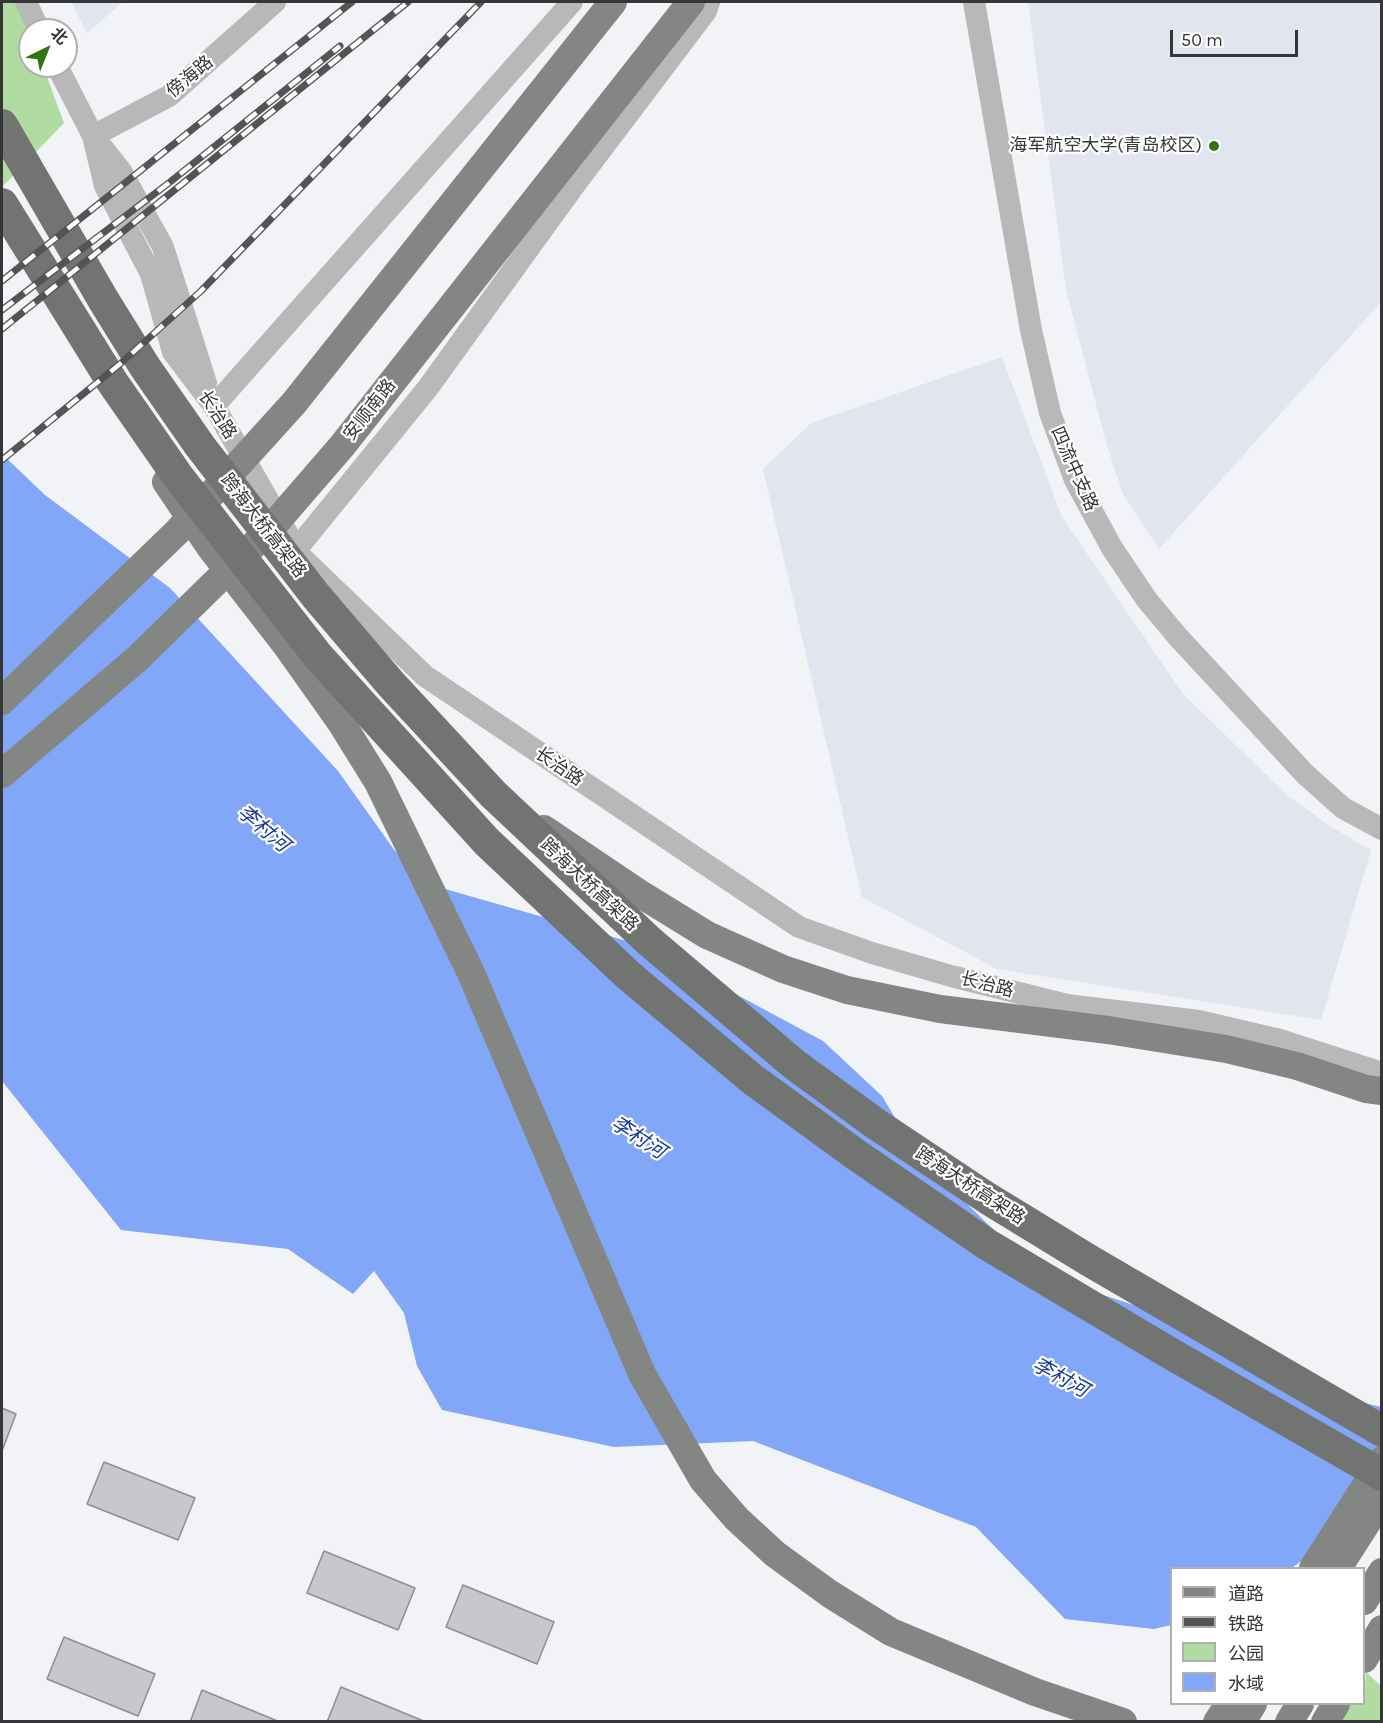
<!DOCTYPE html>
<meta charset="utf-8">
<style>
body{margin:0}
#map{position:relative;width:1383px;height:1723px;overflow:hidden;background:#f2f3f6;font-family:Karla,"Noto Sans SC",sans-serif}
canvas{display:block}
.frame{position:absolute;inset:0;border:3px solid #363638;pointer-events:none}
.legend{position:absolute;left:1170px;top:1567px;width:195px;height:138px;box-sizing:border-box;background:#fff;border:2px solid #afafaf;margin:0;padding:8px 10px;list-style:none;font-size:18px;color:#363638}
.legend li{display:flex;align-items:center;gap:12px;height:30px}
.legend b{width:30px;border:2px solid #afafaf}
.north{position:absolute;left:18px;top:18px;width:60px;height:60px;box-sizing:border-box;background:#fff;border:2px solid #afafaf;border-radius:50%;rotate:43deg;font-size:16px;font-weight:700;line-height:24px;text-align:center;color:#363638}
.north::after{content:'';display:block;margin:auto;width:21px;height:27px;background:#317413;clip-path:polygon(50% 0,100% 100%,50% 72%,0 100%)}
.scale{position:absolute;left:1170px;top:30px;width:128px;height:27px;box-sizing:border-box;border:3px solid #363638;border-top:0;padding-left:8px;font-size:18px;line-height:21px;white-space:nowrap;color:#363638;-webkit-text-stroke:4px #fff;paint-order:stroke}
</style>
<div id="map">
<canvas width="1383" height="1723"></canvas>
<div class="frame"></div>
<ul class="legend">
<li><b style="height:8px;background:#848684"></b>道路</li>
<li><b style="height:8px;background:#545456"></b>铁路</li>
<li><b style="height:16px;background:#b0dca2"></b>公园</li>
<li><b style="height:16px;background:#82a6f8"></b>水域</li>
</ul>
<div class="north">北</div>
<div class="scale">50 m</div>
</div>
<script>
const ctx = document.querySelector('canvas').getContext('2d');
ctx.lineJoin = 'round';
function paint(path, color) {
  ctx.fillStyle = color;
  ctx.fill(path, 'evenodd');
}
function poly(rows) {
  const path = new Path2D();
  for (const r of rows) {
    path.moveTo(r[0], r[1]);
    for (let i = 2; i < r.length; i += 2) path.lineTo(r[i], r[i + 1]);
  }
  return path;
}
function trace(path, color, width, dash) {
  ctx.strokeStyle = color;
  ctx.lineWidth = width;
  ctx.lineCap = dash ? 'butt' : 'round';
  ctx.setLineDash(dash || []);
  ctx.stroke(path);
}
function write(font, color, halo, rows, align = 'center') {
  ctx.font = font + ' Karla,"Noto Sans SC",sans-serif';
  ctx.lineWidth = 4.5;
  ctx.setLineDash([]);
  ctx.textBaseline = 'middle';
  ctx.strokeStyle = halo;
  ctx.fillStyle = color;
  for (const [text, x, y, turn = 0] of rows) {
    ctx.save();
    ctx.translate(x, y);
    ctx.rotate((+turn || 0) * Math.PI / 180);
    ctx.textAlign = isNaN(turn) ? turn : align;
    if (halo) ctx.strokeText(text, 0, 0);
    ctx.fillText(text, 0, 0);
    ctx.restore();
  }
}
const built = poly([
 [71,2,123,2,87,33],
 [1028,2,1381,2,1381,302,1159,549,1123,494,1106,442,1066,290],
 [1002,357,1062,517,1183,694,1288,796,1330,826,1371,850,1321,1020,997,969,862,897,763,469,811,423]
]);
const green = poly([
 [2,2,19,2,30,31,30,66,43,66,64,123,2,187],
 [1366,1672,1381,1686,1381,1721,1336,1722,1347,1704,1364,1704]
]);
const water = poly([
 [2,454,45,495,170,588,338,771,395,851,431,885,648,947,823,1041,882,1096,918,1156,1039,1274,1210,1330,1289,1384,1381,1407,1381,1500,1292,1568,1172,1568,1171,1625,1154,1629,1065,1619,976,1527,753,1441,614,1447,442,1410,417,1366,404,1313,374,1271,353,1294,288,1249,121,1230,2,1081]
]);
const building = poly([
 [2,1408,16,1414,2,1451,2,1408],
 [104,1462,195,1498,178,1540,87,1504,104,1462],
 [324,1551,415,1588,398,1630,307,1593,324,1551],
 [463,1585,554,1622,537,1664,446,1627,463,1585],
 [64,1637,155,1674,138,1716,47,1679,64,1637],
 [341,1687,426,1722,327,1722,341,1687],
 [202,1690,280,1722,190,1722,202,1690]
]);
const minor = poly([
 [26,2,39,30],
 [974,2,1031,330,1050,413,1075,480,1112,548,1147,600,1178,637,1305,774,1343,808,1382,829],
 [57,66,93,136,105,186,151,274,173,352,214,406,298,552,295,551,425,676,799,927,872,953,951,976,1067,1005,1199,1021,1280,1040,1373,1070,1382,1076],
 [93,136,169,96,275,2],
 [98,142,121,171,163,247,206,383],
 [214,406,572,2],
 [295,551,427,389,576,183,706,11,709,2]
]);
const major = poly([
 [166,482,210,547,286,645,342,724,378,782,471,973,642,1374,703,1480,737,1519,775,1554,830,1594,891,1632,1035,1692,1123,1722],
 [2,701,178,531,294,403,613,2],
 [2,774,137,659,271,528,342,446,691,2],
 [544,829,642,895,707,935,783,969,847,990,940,1009,1108,1030,1226,1049,1297,1066,1366,1089,1382,1091],
 [1313,1568,1382,1460],
 [1338,1568,1382,1499],
 [1364,1601,1382,1572],
 [1364,1659,1382,1629],
 [1217,1722,1229,1704],
 [1242,1722,1253,1704],
 [1289,1722,1300,1704],
 [1325,1722,1336,1704]
]);
const highway = poly([
 [2,125,104,301,145,367,200,446,316,596,391,684,493,794,649,941,795,1065,876,1124,987,1198,1090,1261,1382,1431],
 [2,204,113,383,177,475,318,656,487,842,628,975,752,1079,855,1154,988,1245,1168,1352,1382,1475]
]);
const rail = poly([
 [2,281,352,2],
 [2,310,170,182,340,46],
 [2,329,408,2],
 [2,460,120,364,201,291,481,2]
]);
const markers = [
 [1214,146,6,"#317413"]
];
const streetNames = [
 ["傍海路",190,77,-40],
 ["安顺南路",370,410,-52],
 ["长治路",217,415,57],
 ["四流中支路",1074,469,66],
 ["跨海大桥高架路",263,526,52],
 ["长治路",559,767,34],
 ["跨海大桥高架路",589,885,43],
 ["长治路",987,985,14],
 ["跨海大桥高架路",970,1186,33]
];
const poiNames = [
 ["海军航空大学(青岛校区)",1202,146]
];
const waterNames = [
 ["李村河",263,829,40],
 ["李村河",638,1138,33],
 ["李村河",1060,1378,29]
];
paint(built, '#e1e5ee');
paint(green, '#b0dca2');
paint(water, '#82a6f8');
paint(building, '#c7c8cb');
trace(building, '#8d8e91', 1.5);
trace(minor, '#b7b8b7', 22);
trace(major, '#848684', 28);
trace(highway, '#727472', 32);
trace(rail, '#545456', 7);
trace(rail, '#fff', 4.5, [14]);
for (const [x, y, r, color] of markers) {
  const dot = new Path2D();
  dot.arc(x, y, r, 0, 2 * Math.PI);
  ctx.fillStyle = color;
  ctx.fill(dot);
  trace(dot, '#fff', 2);
}
write('18px', '#363638', '#fff', streetNames);
write('18px', '#363638', '#fff', poiNames, 'right');
write('italic 20px', '#193794', '#fff', waterNames);
</script>
